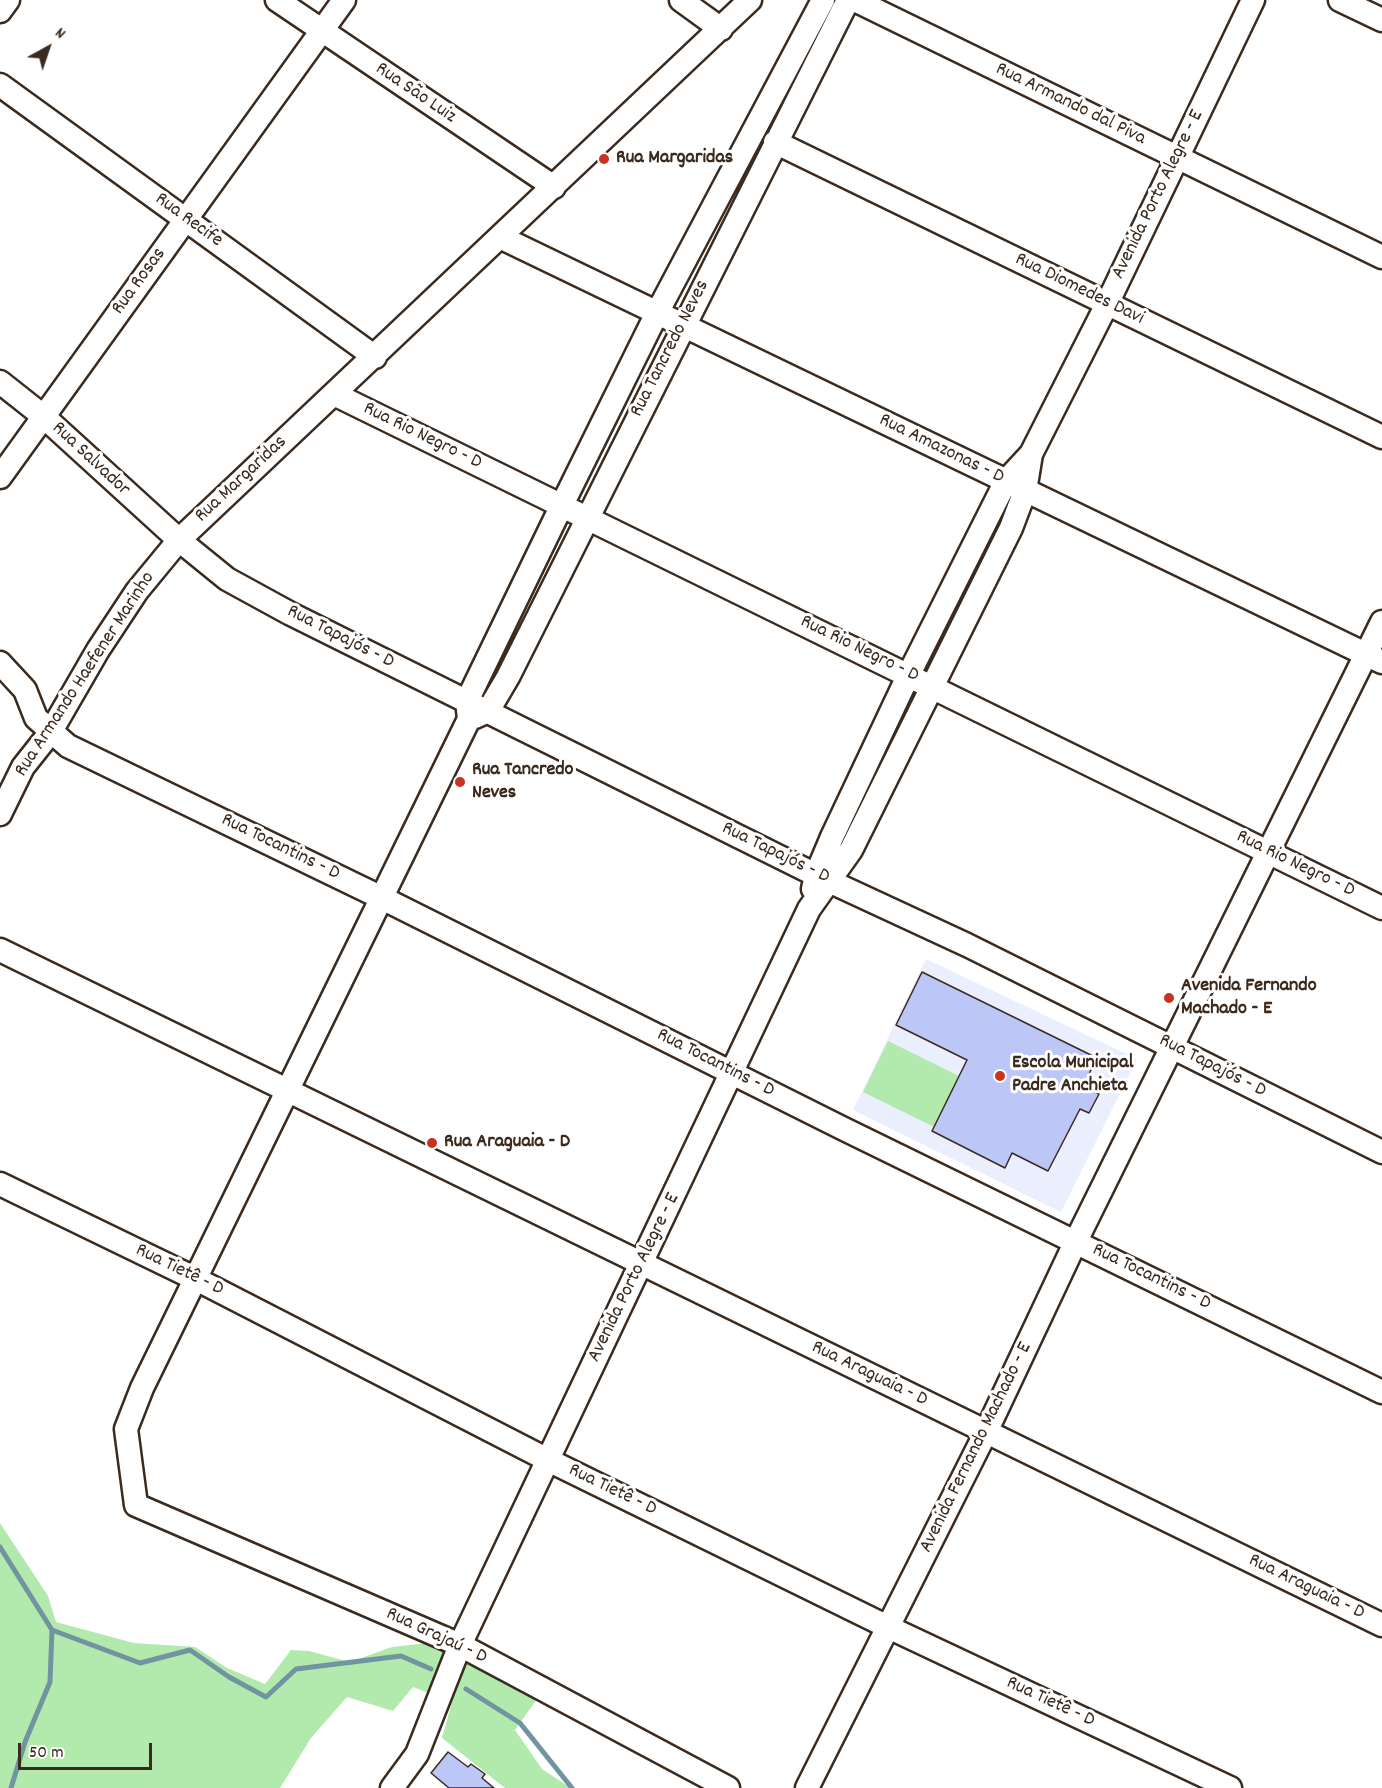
<!DOCTYPE html>
<meta charset="utf-8">
<style>
body{margin:0}
#map{position:relative;width:1382px;height:1788px;overflow:hidden;background:#fff;font-family:Dekko,sans-serif}
canvas{display:block}
.north{position:absolute;left:18px;top:18px;width:60px;height:60px;-webkit-text-stroke:4px #fff;paint-order:stroke;rotate:40deg;font-size:16px;font-weight:700;line-height:24px;text-align:center;color:#3b2a1e}
.north::after{content:'';display:block;margin:auto;width:21px;height:27px;background:#3b2a1e;clip-path:polygon(50% 0,100% 100%,50% 72%,0 100%)}
.scale{position:absolute;left:18px;top:1743px;width:134px;height:27px;box-sizing:border-box;border:3px solid #3b2a1e;border-top:0;padding-left:8px;font-size:18px;line-height:21px;white-space:nowrap;color:#3b2a1e;-webkit-text-stroke:4px #fff;paint-order:stroke}
</style>
<div id="map">
<canvas width="1382" height="1788"></canvas>
<div class="north">N</div>
<div class="scale">50 m</div>
</div>
<script>
const ctx = document.querySelector('canvas').getContext('2d');
ctx.lineJoin = 'round';
function paint(path, color) {
  ctx.fillStyle = color;
  ctx.fill(path, 'evenodd');
}
function poly(rows) {
  const path = new Path2D();
  for (const r of rows) {
    path.moveTo(r[0], r[1]);
    for (let i = 2; i < r.length; i += 2) path.lineTo(r[i], r[i + 1]);
  }
  return path;
}
function trace(path, color, width, dash) {
  ctx.strokeStyle = color;
  ctx.lineWidth = width;
  ctx.lineCap = dash ? 'butt' : 'round';
  ctx.setLineDash(dash || []);
  ctx.stroke(path);
}
function write(font, color, halo, rows, align = 'center') {
  ctx.font = font + ' Dekko,sans-serif';
  ctx.lineWidth = 6;
  ctx.setLineDash([]);
  ctx.textBaseline = 'middle';
  ctx.strokeStyle = halo;
  ctx.fillStyle = color;
  for (const [text, x, y, turn = 0] of rows) {
    ctx.save();
    ctx.translate(x, y);
    ctx.rotate((+turn || 0) * Math.PI / 180);
    ctx.textAlign = isNaN(turn) ? turn : align;
    if (halo) ctx.strokeText(text, 0, 0);
    ctx.fillText(text, 0, 0);
    ctx.restore();
  }
}
const built = poly([
 [926,959,1137,1059,1061,1212,853,1110]
]);
const green = poly([
 [888,1041,959,1076,934,1127,863,1092],
 [0,1523,48,1596,56,1622,134,1643,195,1647,227,1668,265,1684,291,1650,309,1651,350,1662,392,1647,427,1643,537,1699,515,1730,542,1769,571,1788,505,1788,442,1738,452,1702,413,1687,393,1711,347,1697,311,1738,280,1788,0,1788]
]);
const stream = poly([
 [0,1547,52,1630,140,1663,190,1650,229,1677,266,1697,296,1669,401,1656,431,1669],
 [466,1689,520,1723,572,1788],
 [11,1788,25,1742,50,1682,52,1630]
]);
const building = poly([
 [922,972,1097,1058,1083,1086,1099,1094,1089,1113,1080,1109,1048,1171,1012,1153,1005,1168,932,1131,967,1060,896,1025,922,972],
 [448,1752,468,1767,471,1764,485,1774,482,1778,494,1788,449,1788,431,1773,448,1752]
]);
const minor = poly([
 [277,0,554,187],
 [681,0,721,29],
 [855,0,1382,257],
 [1340,0,1382,20],
 [0,11,8,0],
 [0,85,375,357],
 [775,142,1382,437],
 [500,237,1382,662],
 [0,382,43,416,179,540,227,579,291,614,816,875,967,945,1382,1152],
 [334,394,1382,908],
 [0,477,344,0],
 [0,663,25,690,36,718,68,746,382,898,844,1129,1382,1392],
 [475,717,488,711,508,677,848,0],
 [0,814,23,767,50,733,98,650,137,591,179,540,750,0],
 [813,889,816,875,832,837,909,674,1006,481,1031,454,1107,304,1253,0],
 [0,950,1382,1625],
 [0,1184,196,1279,548,1460,888,1627,1230,1788],
 [392,1788,417,1754,460,1645,809,909,851,850,1011,528,1025,491,1031,454],
 [728,1788,460,1645,136,1505,126,1429,142,1388,469,719,467,701,562,505,657,313,823,0],
 [807,1788,986,1432,1076,1241,1382,622]
]);
const markers = [
 [604,159,6,"#c8321e"],
 [460,782,6,"#c8321e"],
 [1169,998,6,"#c8321e"],
 [1000,1076,6,"#c8321e"],
 [432,1143,6,"#c8321e"]
];
const streetNames = [
 ["Rua São Luiz",415,94,34],
 ["Rua Armando dal Piva",1070,105,26],
 ["Avenida Porto Alegre - E",1159,195,-64],
 ["Rua Recife",188,221,36],
 ["Rua Rosas",140,282,-54],
 ["Rua Diomedes Davi",1079,290,26],
 ["Rua Tancredo Neves",671,349,-63],
 ["Rua Rio Negro - D",422,437,26],
 ["Rua Amazonas - D",941,450,26],
 ["Rua Salvador",90,460,43],
 ["Rua Margaridas",242,480,-43],
 ["Rua Tapajós - D",340,638,27],
 ["Rua Rio Negro - D",859,650,26],
 ["Rua Armando Haefener Marinho",86,675,-57],
 ["Rua Tocantins - D",280,848,26],
 ["Rua Tapajós - D",775,854,26],
 ["Rua Rio Negro - D",1295,865,26],
 ["Rua Tocantins - D",715,1064,27],
 ["Rua Tapajós - D",1212,1067,27],
 ["Rua Tietê - D",179,1271,26],
 ["Avenida Porto Alegre - E",635,1278,-64],
 ["Rua Tocantins - D",1151,1278,26],
 ["Rua Araguaia - D",869,1375,26],
 ["Avenida Fernando Machado - E",977,1448,-64],
 ["Rua Tietê - D",612,1491,26],
 ["Rua Araguaia - D",1306,1588,26],
 ["Rua Grajaú - D",436,1637,25],
 ["Rua Tietê - D",1050,1703,25]
];
const poiNames = [
 ["Rua Margaridas",616,159],
 ["Rua Tancredo",472,771],
 ["Neves",472,794],
 ["Avenida Fernando",1181,987],
 ["Machado - E",1181,1010],
 ["Escola Municipal",1012,1064],
 ["Padre Anchieta",1012,1087],
 ["Rua Araguaia - D",444,1143]
];
paint(built, '#ebeefd');
paint(green, '#b2eaad');
trace(stream, '#7294a1', 5);
paint(building, '#bcc6f7');
trace(building, '#3b2a1e', 1.5);
trace(minor, '#3b2a1e', 27);
trace(minor, '#fff', 22);
for (const [x, y, r, color] of markers) {
  const dot = new Path2D();
  dot.arc(x, y, r, 0, 2 * Math.PI);
  ctx.fillStyle = color;
  ctx.fill(dot);
  trace(dot, '#fff', 2);
}
write('20px', '#3b2a1e', '#fff', streetNames);
write('bold 20px', '#3b2a1e', '#fff', poiNames, 'left');
</script>
